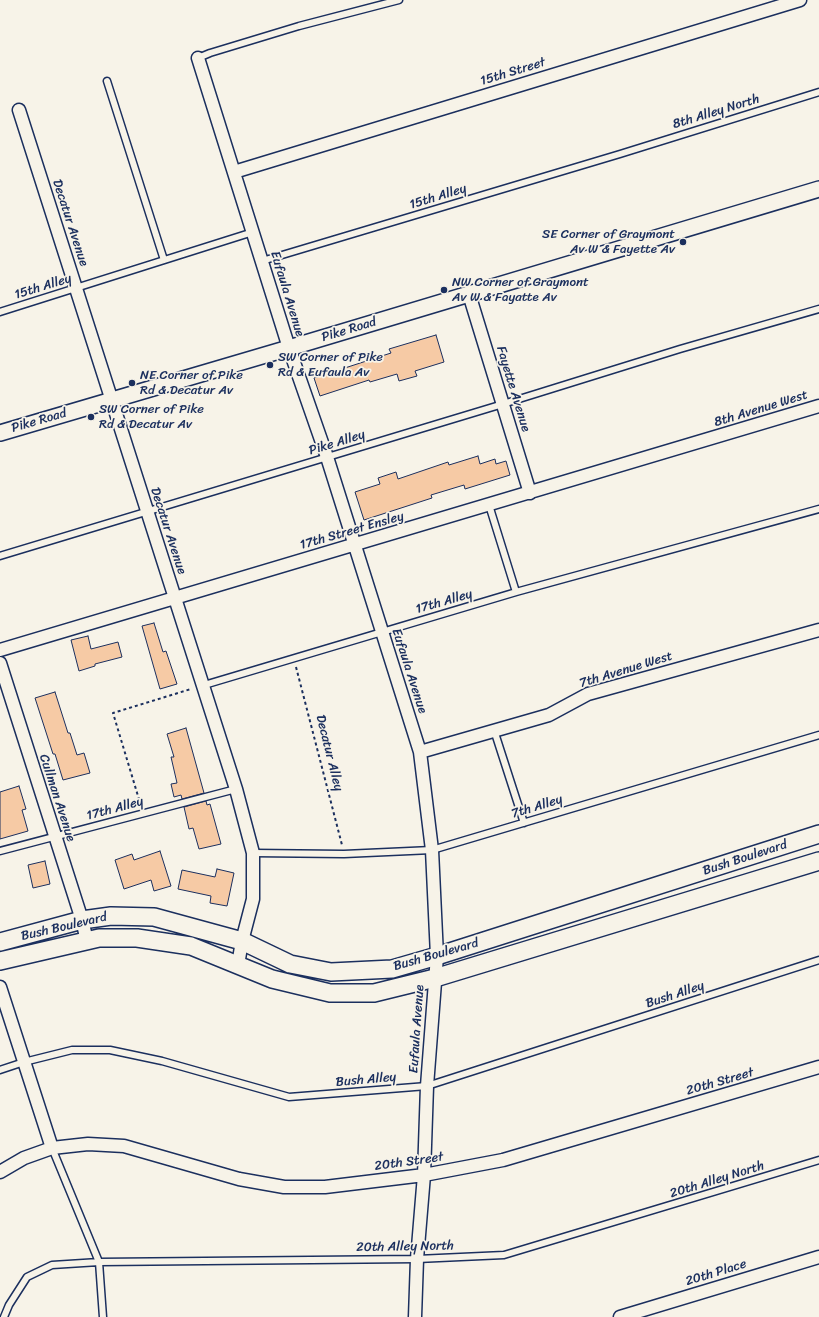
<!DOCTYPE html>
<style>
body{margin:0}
canvas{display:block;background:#f7f3e8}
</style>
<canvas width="819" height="1317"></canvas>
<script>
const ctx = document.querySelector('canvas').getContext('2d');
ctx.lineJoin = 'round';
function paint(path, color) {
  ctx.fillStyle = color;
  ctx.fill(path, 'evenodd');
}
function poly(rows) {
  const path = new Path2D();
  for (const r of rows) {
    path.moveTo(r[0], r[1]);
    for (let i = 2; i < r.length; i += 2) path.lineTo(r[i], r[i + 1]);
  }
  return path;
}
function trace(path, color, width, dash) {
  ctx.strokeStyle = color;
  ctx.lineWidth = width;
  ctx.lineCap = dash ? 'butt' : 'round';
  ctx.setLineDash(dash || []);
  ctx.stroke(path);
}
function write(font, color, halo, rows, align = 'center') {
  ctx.font = font + ' Sriracha,sans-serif';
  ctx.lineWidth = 3.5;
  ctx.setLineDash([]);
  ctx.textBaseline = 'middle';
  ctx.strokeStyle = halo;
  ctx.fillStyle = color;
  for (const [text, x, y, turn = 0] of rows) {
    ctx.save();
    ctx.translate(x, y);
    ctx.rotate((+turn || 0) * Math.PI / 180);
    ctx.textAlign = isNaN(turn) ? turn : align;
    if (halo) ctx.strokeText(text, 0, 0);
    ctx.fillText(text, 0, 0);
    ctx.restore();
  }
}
const building = poly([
 [436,335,444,362,415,371,417,376,399,381,397,374,370,382,369,380,320,396,314,378,391,353,389,349,436,335],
 [478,456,480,464,495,459,496,464,506,461,510,475,465,489,464,485,431,495,432,498,364,520,355,492,380,484,378,478,396,472,398,479,448,462,449,465,478,456],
 [154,623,163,652,166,651,177,684,160,689,142,626,154,623],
 [88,636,91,649,118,642,122,657,95,664,95,666,79,671,71,640,88,636],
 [55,692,68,733,70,733,77,755,84,753,90,773,63,780,55,754,53,754,35,698,55,692],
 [186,728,204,793,182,799,181,795,174,797,171,784,177,783,171,757,174,757,167,734,186,728],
 [19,786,26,809,22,810,28,831,0,839,0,792,19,786],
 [206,801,207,805,210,804,221,844,199,849,193,828,189,829,184,807,206,801],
 [160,851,171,886,154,891,151,880,124,889,115,860,132,854,134,860,160,851],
 [45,861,50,884,33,888,28,865,45,861],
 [217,869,234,873,227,906,210,903,211,896,178,889,182,870,215,877,217,869]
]);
const path = poly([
 [296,667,342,845],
 [141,806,113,713,191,689]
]);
const service = poly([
 [198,58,210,53,299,26,399,0],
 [107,81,164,260],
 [262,261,620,154,819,92],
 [0,312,253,232],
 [489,505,516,592],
 [0,556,503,404,680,349,819,309],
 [204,685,516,592,819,509],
 [494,730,524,823],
 [0,851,236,789],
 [253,853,344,854,432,850,819,735],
 [0,1070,24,1062,72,1050,110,1050,162,1061,289,1097,427,1086,819,960],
 [52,1148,99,1262,103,1317],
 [4,1317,9,1305,27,1277,52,1265,99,1262,417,1259,504,1255,819,1160]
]);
const minor = poly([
 [198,58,289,348,327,457,420,752,432,850,437,956,427,1086,424,1175,417,1259,415,1317],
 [19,110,236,789,253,853,253,899,242,941,238,965],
 [234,172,800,0],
 [469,294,530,493],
 [0,650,819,406],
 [0,663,82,920,87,941],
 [420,752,549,715,588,694,819,630],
 [0,987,52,1148],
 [0,1172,24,1158,52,1148,88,1144,124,1146,239,1179,284,1187,325,1187,424,1175,503,1160,819,1067],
 [620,1317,819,1257]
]);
const tertiary = poly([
 [0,433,289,348,819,189]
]);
const secondary = poly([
 [0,942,82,920,111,916,154,917,242,941,290,964,331,972,392,969,437,956,819,834],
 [0,961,99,938,137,938,191,946,272,979,330,993,374,993,435,978,819,861]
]);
const markers = [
 [683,242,4,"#1b2f5e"],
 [444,290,4,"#1b2f5e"],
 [270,365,4,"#1b2f5e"],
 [132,383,4,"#1b2f5e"],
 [91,417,4,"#1b2f5e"]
];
const streetNames = [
 ["15th Street",513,72,-17],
 ["8th Alley North",716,112,-17],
 ["15th Alley",438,197,-17],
 ["Decatur Avenue",70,223,72],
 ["15th Alley",43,287,-17],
 ["Eufaula Avenue",287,294,73],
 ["Pike Road",349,330,-17],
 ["Fayette Avenue",513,389,73],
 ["8th Avenue West",761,409,-17],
 ["Pike Road",39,421,-16],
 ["Pike Alley",337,443,-17],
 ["Decatur Avenue",168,531,72],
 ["17th Street Ensley",352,531,-16],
 ["17th Alley",444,602,-16],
 ["7th Avenue West",626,670,-17],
 ["Eufaula Avenue",409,671,72],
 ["Decatur Alley",329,753,76],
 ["Cullman Avenue",57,798,72],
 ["7th Alley",537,807,-17],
 ["17th Alley",115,809,-15],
 ["Bush Boulevard",745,858,-18],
 ["Bush Boulevard",64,927,-13],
 ["Bush Boulevard",436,955,-16],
 ["Bush Alley",675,995,-18],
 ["Eufaula Avenue",417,1029,-86],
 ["Bush Alley",366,1080,-5],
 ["20th Street",720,1082,-16],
 ["20th Street",409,1162,-8],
 ["20th Alley North",717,1180,-17],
 ["20th Alley North",405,1247,-1],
 ["20th Place",716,1273,-17]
];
const poiNames = [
 ["SE Corner of Graymont",675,235,"right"],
 ["Av W & Fayette Av",675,250,"right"],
 ["NW Corner of Graymont",452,283],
 ["Av W & Fayatte Av",452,298],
 ["SW Corner of Pike",278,358],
 ["Rd & Eufaula Av",278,373],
 ["NE Corner of Pike",140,376],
 ["Rd & Decatur Av",140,391],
 ["SW Corner of Pike",99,410],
 ["Rd & Decatur Av",99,425]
];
paint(building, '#f6caa5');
trace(building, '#1b2f5e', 1);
trace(service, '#1b2f5e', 9);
trace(minor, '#1b2f5e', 15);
trace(tertiary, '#1b2f5e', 18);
trace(secondary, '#1b2f5e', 20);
trace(path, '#1b2f5e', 2, [3, 3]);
trace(service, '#f7f3e8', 6);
trace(minor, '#f7f3e8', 12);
trace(tertiary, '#f7f3e8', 15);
trace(secondary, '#f7f3e8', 17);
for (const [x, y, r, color] of markers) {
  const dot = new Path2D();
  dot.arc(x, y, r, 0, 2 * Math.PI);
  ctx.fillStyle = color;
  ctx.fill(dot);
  trace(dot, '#f7f3e8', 1.5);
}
write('13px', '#1b2f5e', '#f7f3e8', streetNames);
write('13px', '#1b2f5e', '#f7f3e8', poiNames, 'left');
</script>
